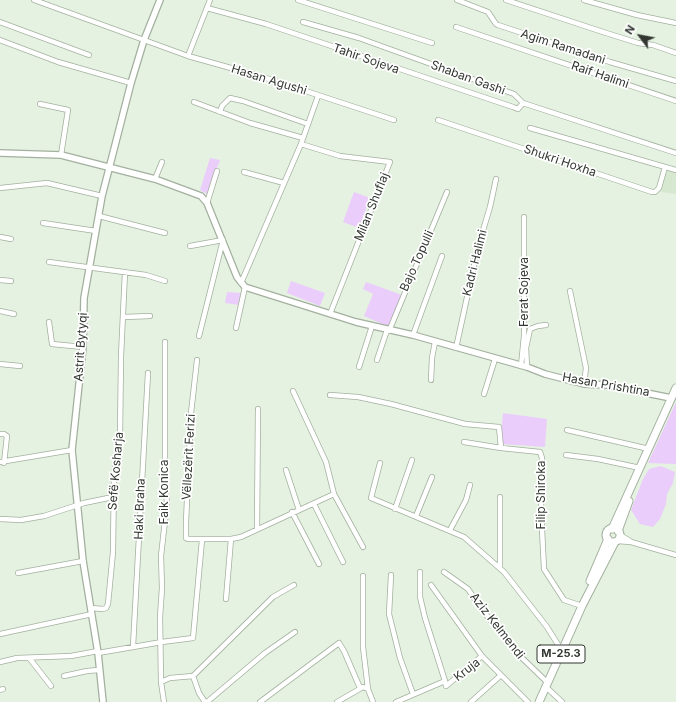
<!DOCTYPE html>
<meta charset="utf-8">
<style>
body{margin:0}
#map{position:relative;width:676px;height:702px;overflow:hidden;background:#e5f2e1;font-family:Inter,sans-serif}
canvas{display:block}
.north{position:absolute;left:620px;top:16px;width:40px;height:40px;-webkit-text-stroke:3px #fff;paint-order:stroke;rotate:302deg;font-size:11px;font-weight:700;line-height:16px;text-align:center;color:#323731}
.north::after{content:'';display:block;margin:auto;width:14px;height:18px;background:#323731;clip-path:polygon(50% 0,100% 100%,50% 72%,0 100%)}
</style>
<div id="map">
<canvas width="676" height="702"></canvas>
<div class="north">N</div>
</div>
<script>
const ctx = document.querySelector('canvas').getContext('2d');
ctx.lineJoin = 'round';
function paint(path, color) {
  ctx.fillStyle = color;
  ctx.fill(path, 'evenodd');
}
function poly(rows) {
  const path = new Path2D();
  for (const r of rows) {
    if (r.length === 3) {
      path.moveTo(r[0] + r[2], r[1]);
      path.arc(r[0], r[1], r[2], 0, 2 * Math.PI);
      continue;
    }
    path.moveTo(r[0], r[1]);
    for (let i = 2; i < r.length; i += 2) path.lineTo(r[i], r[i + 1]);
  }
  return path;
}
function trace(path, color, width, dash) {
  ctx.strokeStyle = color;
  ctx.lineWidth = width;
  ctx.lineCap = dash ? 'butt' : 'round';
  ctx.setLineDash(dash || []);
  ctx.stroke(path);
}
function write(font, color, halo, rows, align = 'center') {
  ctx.font = font + ' Inter,sans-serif';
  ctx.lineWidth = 3.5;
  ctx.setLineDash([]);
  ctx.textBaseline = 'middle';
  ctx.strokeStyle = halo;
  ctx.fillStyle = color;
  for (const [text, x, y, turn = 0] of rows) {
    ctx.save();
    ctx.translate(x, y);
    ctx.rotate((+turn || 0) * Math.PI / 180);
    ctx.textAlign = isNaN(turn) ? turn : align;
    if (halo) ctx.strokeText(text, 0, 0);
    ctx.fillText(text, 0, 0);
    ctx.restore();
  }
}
const built = poly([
 [667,171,676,173,676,194,661,192]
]);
const green = poly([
 [210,158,220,160,207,194,200,190],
 [354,192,370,198,359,228,343,222],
 [291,281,325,293,320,306,287,293],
 [366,282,402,295,389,327,364,316,373,294,363,289],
 [227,292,241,293,239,305,225,303],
 [676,402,676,464,648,463],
 [503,413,547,419,545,447,500,444],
 [661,466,675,472,673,483,667,494,666,504,660,519,653,527,640,524,631,510,643,479,649,469]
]);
const minor = poly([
 [34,0,188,56,263,77,394,120],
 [298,0,432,43],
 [457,0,488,12,496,24,498,25,610,62,676,81],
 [506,0,603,32,638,43,653,45,676,53],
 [584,0,637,15,676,23],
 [207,8,266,24,513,107,518,109,523,103],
 [0,22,89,55],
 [303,22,359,38,514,94,523,103,676,153],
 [456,27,676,101],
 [0,40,58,62,131,83],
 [188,56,210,0],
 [194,102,250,123,303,138],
 [40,104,68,110,61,155],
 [220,112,222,106,230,98,243,101,308,124],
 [438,120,652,192,655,192,659,188,665,167],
 [530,128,676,170],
 [301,144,340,156,390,162,330,314],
 [244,172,284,183],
 [155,179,162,162],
 [0,188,47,183,102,196],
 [207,203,217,171],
 [99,216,165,233],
 [43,223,96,231],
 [0,237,11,239],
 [190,246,223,240,199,336],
 [49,262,146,275,165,281],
 [0,280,11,281],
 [241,283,301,144,318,96],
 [570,291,586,368,584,384],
 [0,311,14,314],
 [124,317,150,316],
 [49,322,52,344,83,347],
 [236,328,245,287],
 [389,331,447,192],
 [413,335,442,256],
 [456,348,478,247,490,207,496,179],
 [197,360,191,413,186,522,186,538,188,539,231,539,241,537,334,494,326,462,293,391],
 [377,360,387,330],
 [0,364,20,366],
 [521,366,524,336,524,217],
 [359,367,372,326],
 [527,367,526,348,530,329,538,326,546,325],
 [431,380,432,358,435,342],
 [484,394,495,359],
 [330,395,358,397,391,404,465,424,499,427,501,448,540,452,542,458,541,509,544,569,564,600,582,606],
 [567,430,649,449],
 [0,434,4,434,7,436,4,463],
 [464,442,501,448],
 [566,455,598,459,640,468],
 [0,462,72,450],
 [380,463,371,498,464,537,504,572,547,627,562,651],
 [286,470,299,510],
 [334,494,363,547],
 [500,497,500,568],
 [314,504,343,562],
 [395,509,412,460],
 [292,512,319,564],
 [416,516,432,477],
 [0,519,21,520,44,516,84,503,113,497],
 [257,529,258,409],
 [450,530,466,500,470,485],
 [620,535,630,541],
 [617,541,631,542,676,555],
 [420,572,420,597,425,618,445,681],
 [444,572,468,589,483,611,519,655,548,683],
 [18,573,83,561],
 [391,575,389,614,400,658,413,694],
 [363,576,363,647,368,689],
 [431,585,482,656],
 [226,599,231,539],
 [91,608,103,609,106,608,108,604,113,552,114,474,120,436,121,356,125,272],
 [0,634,92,614],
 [133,646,148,373],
 [98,653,162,642,193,638,202,540],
 [30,659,51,686],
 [0,662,17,658,71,656,98,651],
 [64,676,87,671,99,670],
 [193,676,273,597,294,585],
 [193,676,199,693,205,702],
 [161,682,170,678,193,676],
 [546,687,562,702],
 [0,690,3,689],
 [164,702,161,682,160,617,162,588,161,556,167,503,165,483,165,342],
 [207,702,265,653,295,632],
 [260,702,339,643,344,651,360,688],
 [337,702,363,687,368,689,373,702],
 [396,702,445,681,446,686,482,656,528,702],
 [471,702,500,676]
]);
const tertiary = poly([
 [0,153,61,155,155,179,201,196,207,203,237,277,245,287,356,322,413,335,527,367,545,374,584,384,607,385,671,398],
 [103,702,98,653,83,561,72,450,83,347,84,298,102,196,131,83,144,40,160,0]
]);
const primary = poly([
 [613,535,7],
 [612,529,676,388],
 [618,531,629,501],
 [590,581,608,539],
 [539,702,582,606,615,542]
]);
const shields = [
 [561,654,48]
];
const shieldNames = [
 ["M-25.3",561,654]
];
const streetNames = [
 ["Agim Ramadani",563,47,18],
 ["Tahir Sojeva",366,59,19],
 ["Raif Halimi",600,75,19],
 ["Shaban Gashi",468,78,20],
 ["Hasan Agushi",269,80,17],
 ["Shukri Hoxha",560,161,19],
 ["Milan Shuflaj",372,207,-68],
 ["Bajo Topulli",417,261,-66],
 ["Kadri Halimi",475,263,-76],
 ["Ferat Sojeva",524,292,-90],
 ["Astrit Bytyqi",81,347,-86],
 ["Hasan Prishtina",606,385,10],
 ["Vëllezërit Ferizi",189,457,-87],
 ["Sefë Kosharja",116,471,-85],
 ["Faik Konica",164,492,-90],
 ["Filip Shiroka",541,495,-90],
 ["Haki Braha",140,509,-88],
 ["Aziz Kelmendi",497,626,52],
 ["Kruja",467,670,-38]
];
paint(built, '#d7e8d1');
paint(green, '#eacdfb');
trace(minor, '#a4b09f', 6);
trace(tertiary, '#a4b09f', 8);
trace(primary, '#a4b09f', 9);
trace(minor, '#fff', 4.5);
trace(tertiary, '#fff', 5.5);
trace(primary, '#fff', 7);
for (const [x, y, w] of shields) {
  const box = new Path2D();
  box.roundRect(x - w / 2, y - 9, w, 18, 3);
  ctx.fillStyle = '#fff';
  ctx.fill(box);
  trace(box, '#323731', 1);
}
write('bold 11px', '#323731', null, shieldNames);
write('12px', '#323731', '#fff', streetNames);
</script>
